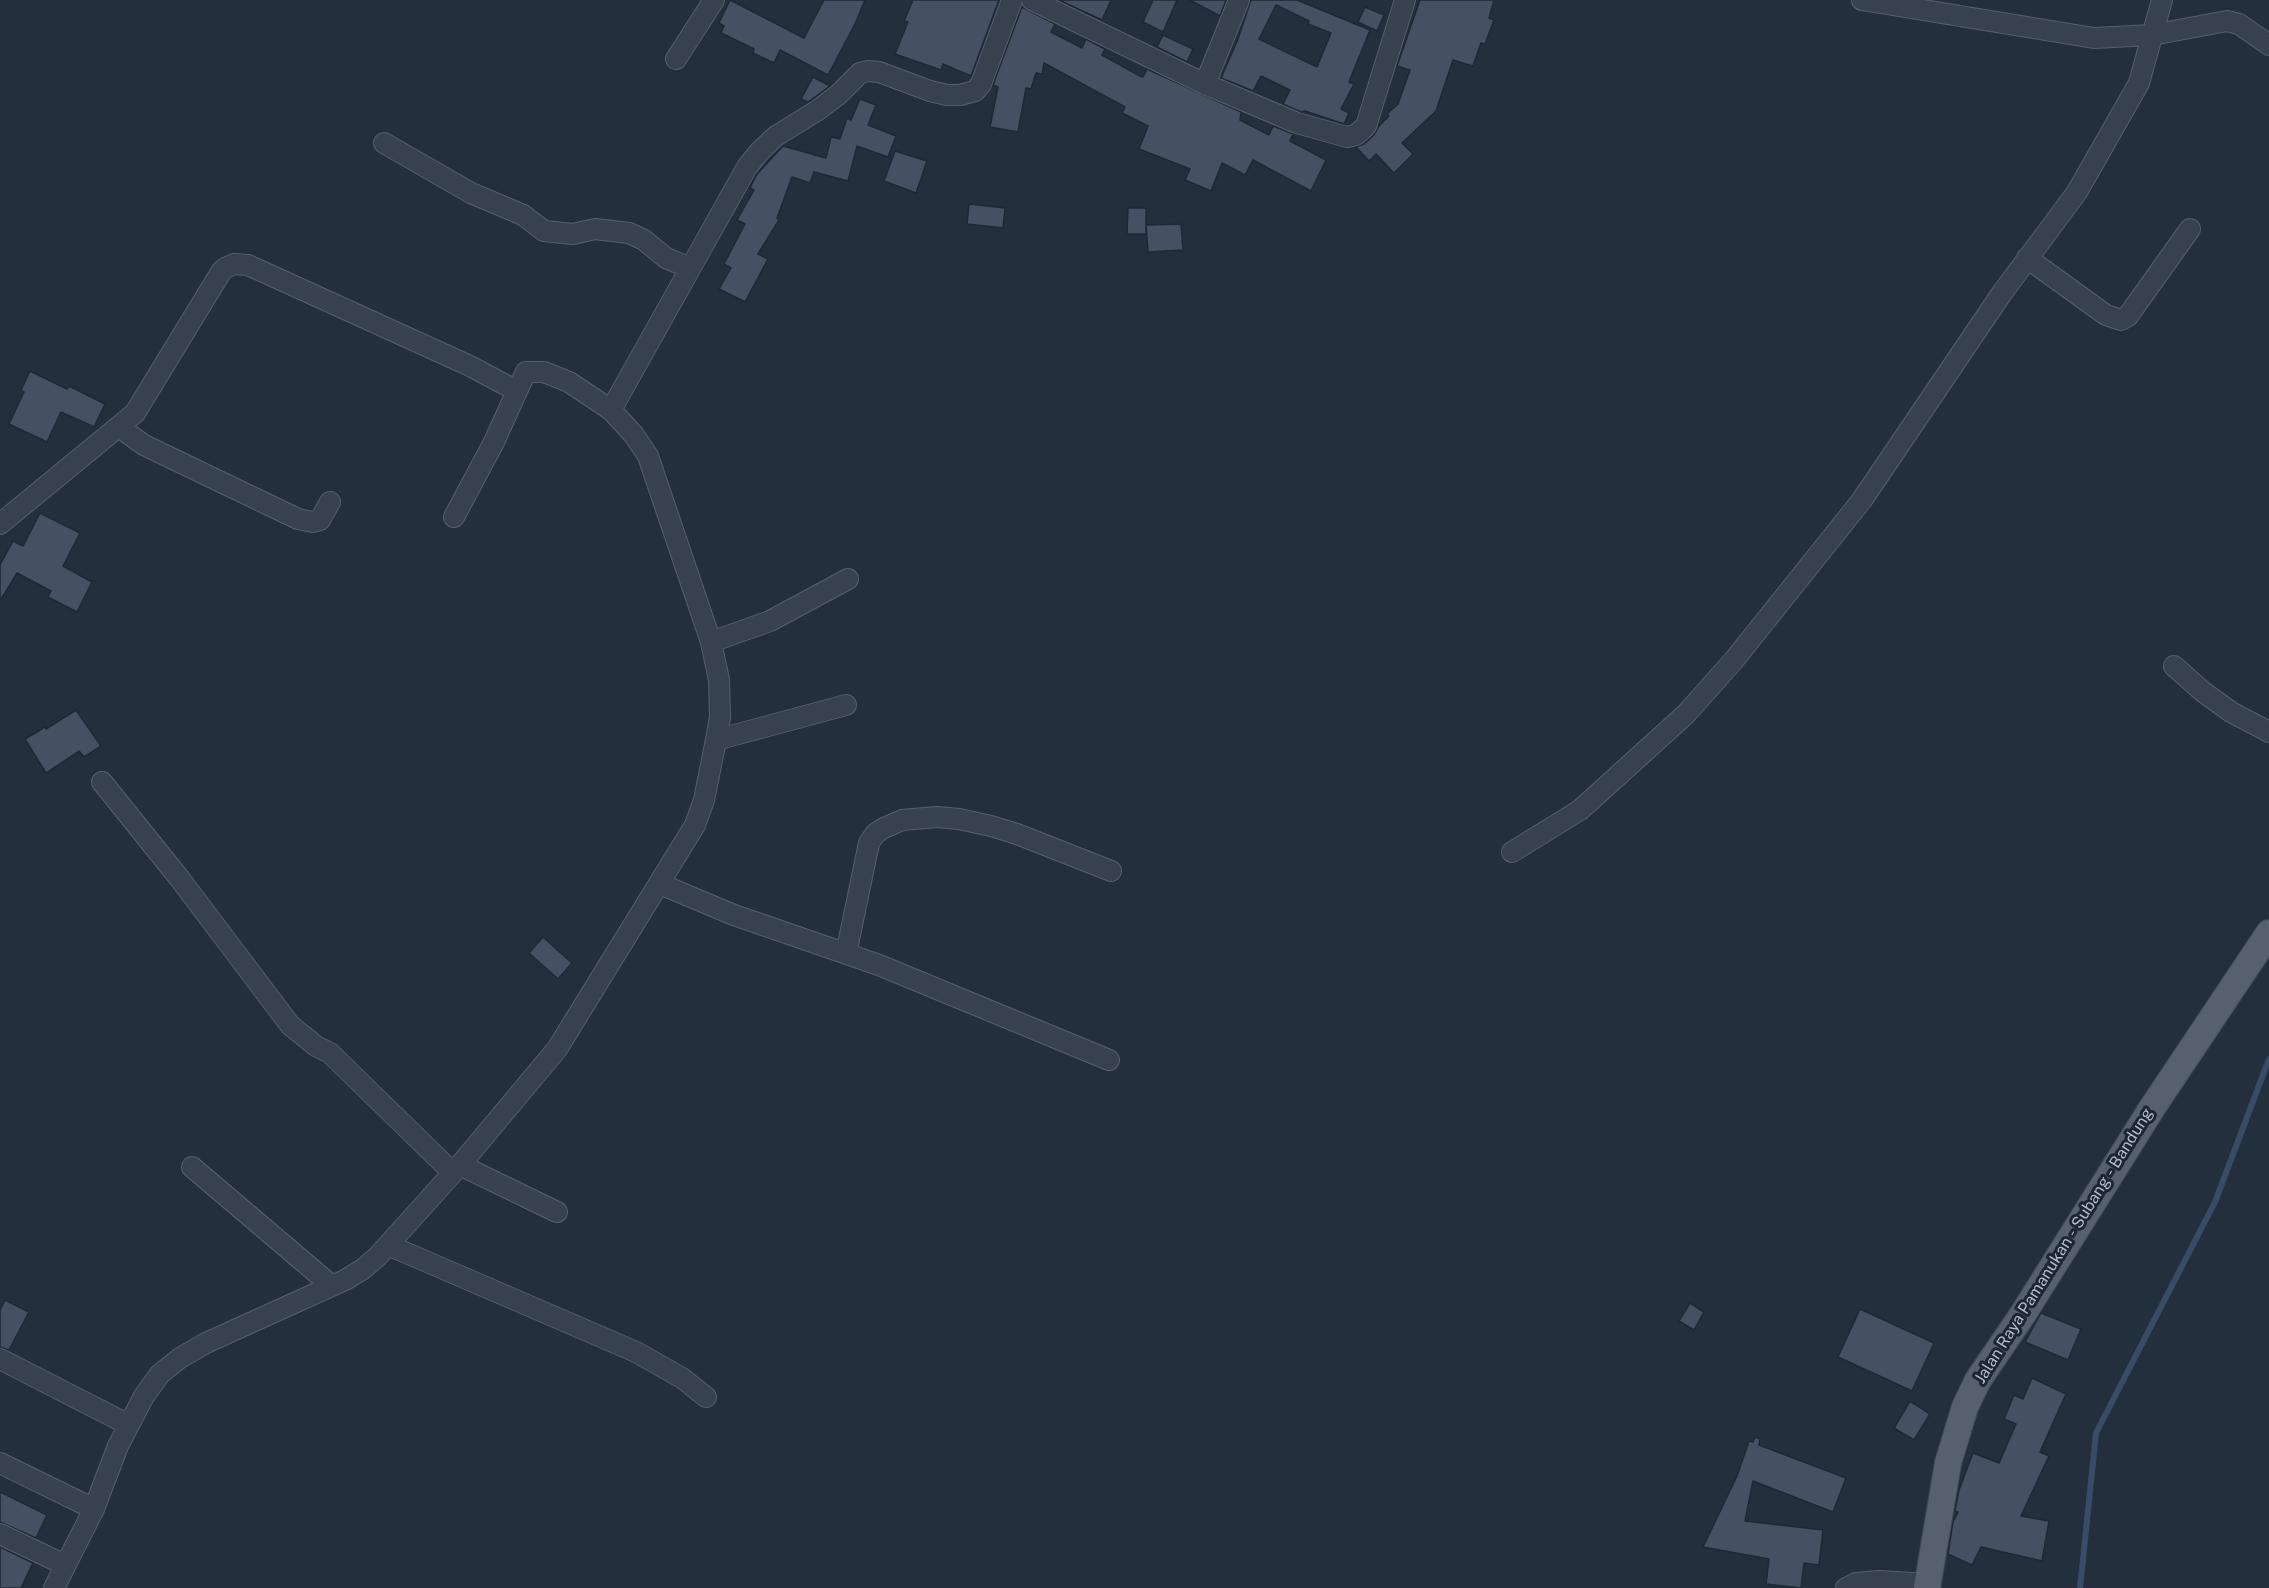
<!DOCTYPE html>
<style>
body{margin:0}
canvas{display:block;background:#242f3e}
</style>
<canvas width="2269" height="1588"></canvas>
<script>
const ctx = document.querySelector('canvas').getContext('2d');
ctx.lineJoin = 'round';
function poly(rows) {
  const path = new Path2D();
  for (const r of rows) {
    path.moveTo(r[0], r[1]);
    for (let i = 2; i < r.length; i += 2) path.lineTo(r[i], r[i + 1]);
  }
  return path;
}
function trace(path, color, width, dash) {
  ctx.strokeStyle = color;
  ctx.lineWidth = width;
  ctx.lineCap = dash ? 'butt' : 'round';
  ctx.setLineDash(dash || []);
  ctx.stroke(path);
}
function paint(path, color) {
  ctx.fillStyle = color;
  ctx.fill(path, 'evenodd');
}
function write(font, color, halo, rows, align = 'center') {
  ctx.font = font + ' "Public Sans",sans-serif';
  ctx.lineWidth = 6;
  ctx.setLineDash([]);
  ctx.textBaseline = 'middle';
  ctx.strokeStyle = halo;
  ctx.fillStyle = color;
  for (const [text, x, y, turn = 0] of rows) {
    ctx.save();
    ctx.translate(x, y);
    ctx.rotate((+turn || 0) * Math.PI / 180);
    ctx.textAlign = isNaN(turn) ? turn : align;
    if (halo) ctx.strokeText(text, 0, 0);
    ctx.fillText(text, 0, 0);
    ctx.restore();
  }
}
const stream = poly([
 [2080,1588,2096,1433,2215,1202,2269,1059]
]);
const building = poly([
 [730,0,804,38,824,0,865,0,855,24,828,75,780,50,774,63,753,53,754,49,721,33,724,26,719,23,730,0],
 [913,0,999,0,971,76,943,64,941,70,895,54,908,22,904,21,913,0],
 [1059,0,1111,0,1102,20,1059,0],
 [1153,0,1177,0,1163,32,1143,22,1153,0],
 [1190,0,1226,0,1220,16,1190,0],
 [1251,0,1297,0,1370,30,1349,82,1354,84,1341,109,1349,113,1344,124,1305,111,1301,112,1283,104,1290,90,1261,76,1253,91,1221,78,1238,39,1251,0],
 [1276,5,1309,21,1308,24,1331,33,1317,67,1259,39,1276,5],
 [1420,0,1494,0,1489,18,1494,20,1485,44,1481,43,1473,66,1453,60,1436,111,1402,143,1413,154,1394,173,1376,154,1369,161,1356,147,1364,144,1374,135,1379,126,1389,116,1387,114,1398,104,1410,70,1397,66,1420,0],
 [1022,7,1055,24,1051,32,1082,48,1086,39,1105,49,1102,55,1140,76,1143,77,1147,69,1241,112,1240,120,1269,135,1273,126,1293,134,1290,141,1326,160,1311,191,1253,160,1245,175,1222,163,1211,191,1185,180,1190,169,1139,149,1148,126,1122,113,1125,107,1044,63,1042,74,1036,73,1031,89,1026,88,1018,132,990,127,998,87,993,85,1022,7],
 [1365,7,1384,15,1377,31,1358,22,1365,7],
 [1163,35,1193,49,1187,62,1157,47,1163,35],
 [813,77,830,86,808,102,801,99,813,77],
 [860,99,876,105,868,125,896,136,888,157,857,146,848,181,814,172,810,183,792,177,777,218,779,220,758,254,768,259,745,302,719,289,731,268,724,264,745,224,737,220,754,190,750,188,757,174,783,146,826,158,831,137,840,139,847,118,851,120,860,99],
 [895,151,927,161,916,193,884,181,895,151],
 [969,204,1005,208,1003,228,967,224,969,204],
 [1128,208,1146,208,1146,234,1127,234,1128,208],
 [1181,224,1183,250,1148,252,1146,225,1181,224],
 [30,371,67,389,69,386,105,404,94,427,61,412,47,442,9,424,24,392,21,390,30,371],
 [40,513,80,533,63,566,92,582,77,612,48,597,51,591,17,573,0,601,0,565,13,541,23,546,40,513],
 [76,710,101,746,84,757,79,751,46,773,25,739,45,727,46,729,76,710],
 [543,937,572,963,558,979,529,953,543,937],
 [5,1300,29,1312,9,1350,0,1347,0,1310,5,1300],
 [1690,1303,1704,1312,1694,1330,1679,1321,1690,1303],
 [1860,1309,1934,1343,1912,1391,1838,1357,1860,1309],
 [2041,1313,2081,1329,2068,1360,2025,1342,2041,1313],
 [2032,1378,2066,1394,2040,1452,2049,1456,2021,1516,2049,1521,2042,1561,1981,1547,1972,1565,1948,1554,1953,1522,1958,1512,1955,1511,1959,1490,1973,1453,1999,1463,2016,1424,2004,1419,2014,1395,2023,1399,2032,1378],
 [1910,1401,1930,1414,1914,1440,1894,1428,1910,1401],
 [1755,1437,1760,1439,1759,1445,1846,1478,1833,1512,1753,1481,1745,1521,1823,1530,1819,1565,1804,1563,1801,1588,1766,1584,1769,1559,1703,1547,1737,1476,1749,1441,1753,1442,1755,1437],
 [0,1492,47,1515,36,1538,0,1522,0,1492],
 [0,1547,33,1563,21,1588,0,1588,0,1547]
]);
const minor = poly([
 [1032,0,1205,84,1297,123,1347,137,1356,135,1366,126,1405,0],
 [1862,0,2094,38,2152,35,2227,21,2239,24,2269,45],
 [676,59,714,0],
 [1205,84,1239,0],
 [384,143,471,193,523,215,544,231,573,234,595,229,629,233,644,240,666,258,690,268],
 [2027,258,2106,315,2121,320,2128,316,2190,229],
 [611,410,747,167,760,151,776,136,818,110,839,94,860,73,868,71,879,72,930,91,947,95,960,95,975,91,981,84,1012,0],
 [119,427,144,445,298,519,313,522,320,520,330,502],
 [454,517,494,442,517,391],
 [0,524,135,413,221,272,225,268,234,264,248,265,470,366,517,391,526,372,544,372,569,382,611,410,634,435,648,456,711,642,719,680,720,717,716,740,704,800,695,825,557,1049,460,1165,378,1256,363,1269,345,1280,206,1343,180,1358,160,1374,144,1396,118,1446,94,1509,54,1588],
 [711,642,770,621,848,579],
 [2174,666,2202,691,2231,712,2269,732],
 [716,740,846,705],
 [102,782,180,879,290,1025,316,1046,330,1053,452,1172],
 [1512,852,1580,810,1686,714,1734,660,1862,500,2002,293,2077,192,2139,83,2162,0],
 [660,884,734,915,879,965,1109,1060],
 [846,954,869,843,875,834,882,829,902,820,937,817,959,819,991,826,1017,834,1111,871],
 [460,1165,557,1212],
 [192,1167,332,1286],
 [388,1245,636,1352,682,1378,706,1397],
 [0,1359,129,1425],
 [0,1463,94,1509],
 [0,1534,65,1565],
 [1846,1588,1856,1583,1879,1581,1928,1584]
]);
const major = poly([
 [1927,1588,1948,1463,1965,1407,1978,1380,2023,1314,2152,1108,2269,933]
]);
const streetNames = [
 ["Jalan Raya Pamanukan - Subang - Bandung",2064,1246,-58]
];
trace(stream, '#394c67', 6);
paint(building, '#455162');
trace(building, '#1f2835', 1.5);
trace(minor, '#565f6c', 22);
trace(major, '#414a57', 28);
trace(minor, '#38414e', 20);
trace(major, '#56606e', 26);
write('16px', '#b4bcc9', '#1d2633', streetNames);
</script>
